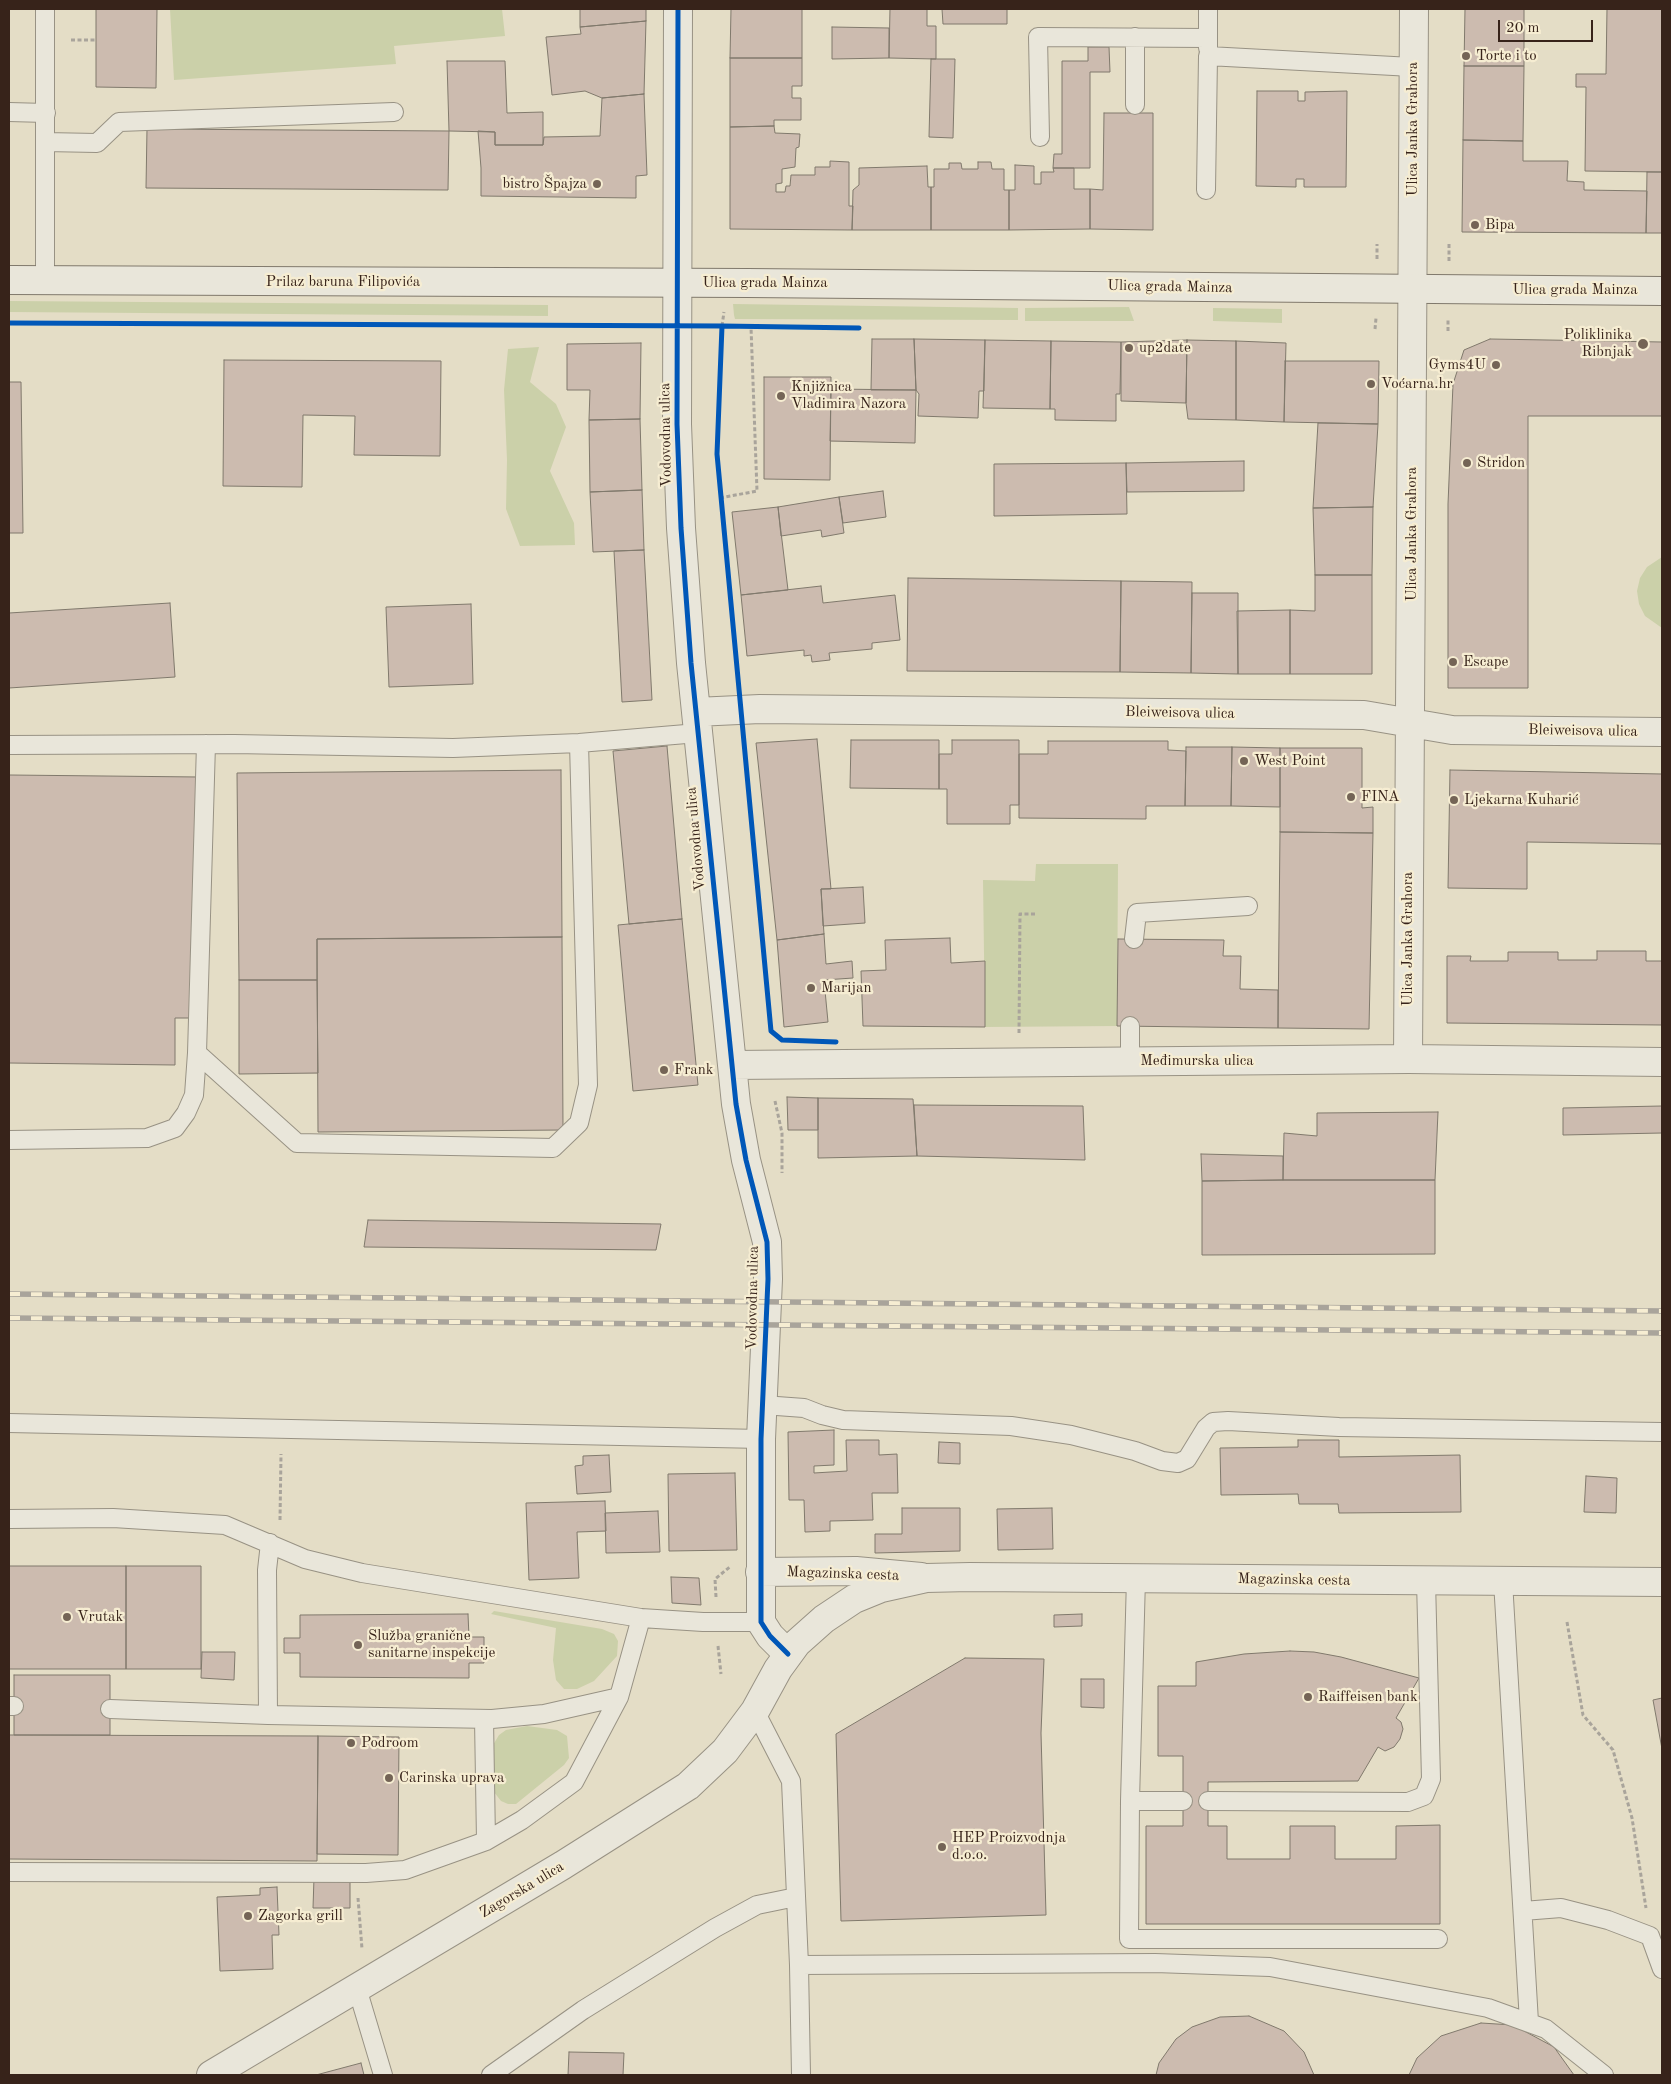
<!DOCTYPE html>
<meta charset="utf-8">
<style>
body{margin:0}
#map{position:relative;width:1671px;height:2084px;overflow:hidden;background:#e4ddc6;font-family:"Old Standard TT",serif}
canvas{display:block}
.frame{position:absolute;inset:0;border:10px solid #37231a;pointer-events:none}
.scale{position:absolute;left:1498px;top:20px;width:95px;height:22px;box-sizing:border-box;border:2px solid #37231a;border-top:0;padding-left:6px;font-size:15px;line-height:18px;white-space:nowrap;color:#37231a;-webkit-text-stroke:4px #f6edd2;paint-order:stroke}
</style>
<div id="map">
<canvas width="1671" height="2084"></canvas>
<div class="frame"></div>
<div class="scale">20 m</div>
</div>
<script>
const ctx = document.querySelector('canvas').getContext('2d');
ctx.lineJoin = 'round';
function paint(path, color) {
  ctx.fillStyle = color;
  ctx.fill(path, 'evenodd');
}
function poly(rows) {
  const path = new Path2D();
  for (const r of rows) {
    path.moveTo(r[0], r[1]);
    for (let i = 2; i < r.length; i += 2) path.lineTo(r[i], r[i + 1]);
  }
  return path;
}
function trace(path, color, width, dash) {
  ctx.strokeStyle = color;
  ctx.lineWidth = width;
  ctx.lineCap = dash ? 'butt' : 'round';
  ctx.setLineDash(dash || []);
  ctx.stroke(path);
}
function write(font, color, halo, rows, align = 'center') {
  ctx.font = font + ' "Old Standard TT",serif';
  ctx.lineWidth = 4.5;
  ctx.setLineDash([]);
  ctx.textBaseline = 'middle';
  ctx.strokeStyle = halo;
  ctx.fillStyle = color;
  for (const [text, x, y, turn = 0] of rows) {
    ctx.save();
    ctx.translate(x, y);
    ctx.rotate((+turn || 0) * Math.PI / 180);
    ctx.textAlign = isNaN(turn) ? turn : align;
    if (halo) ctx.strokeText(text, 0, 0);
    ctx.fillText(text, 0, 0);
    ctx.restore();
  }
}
const green = poly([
 [170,9,502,9,505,36,394,46,396,64,174,80],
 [9,301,548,305,548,316,9,312],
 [733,304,1018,308,1018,320,739,319,735,319,734,315],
 [1129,307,1134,321,1025,321,1025,308],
 [1213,308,1282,309,1282,323,1213,321],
 [539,347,530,382,556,404,566,427,550,471,574,523,575,545,520,546,506,509,507,460,504,390,508,349],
 [1662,557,1662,628,1645,616,1639,604,1637,591,1640,578,1647,567],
 [1036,864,1118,864,1117,1026,985,1027,983,880,1035,881],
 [494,1611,602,1629,614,1634,618,1641,617,1656,594,1681,577,1689,564,1689,556,1680,553,1660,556,1628,491,1614],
 [527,1726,557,1730,567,1736,569,1758,564,1765,516,1804,508,1804,501,1801,494,1792,491,1773,493,1745,499,1735,506,1730]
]);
const building = poly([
 [96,9,157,9,156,88,96,87,96,9],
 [580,9,646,9,646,21,580,27,580,9],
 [731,9,802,9,802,58,730,58,731,9],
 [890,9,927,9,927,26,936,26,936,59,889,58,890,9],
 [942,9,1007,9,1007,24,943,24,942,9],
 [1465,9,1524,9,1524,66,1464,66,1465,9],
 [1607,9,1662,9,1662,172,1585,171,1586,87,1576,87,1576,74,1606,74,1607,9],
 [646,21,644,94,602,98,585,91,552,95,546,37,581,34,580,27,646,21],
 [832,27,889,28,889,58,832,59,832,27],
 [1088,47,1109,47,1110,72,1090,72,1090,168,1053,168,1054,154,1062,154,1062,61,1088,61,1088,47],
 [730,58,802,58,802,86,792,86,792,98,801,98,801,120,774,120,774,126,730,127,730,58],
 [931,59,955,59,953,138,929,137,931,59],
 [447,61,505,61,507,113,543,112,543,145,495,145,495,132,449,131,447,61],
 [1464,66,1524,66,1523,141,1463,140,1464,66],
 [1257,91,1298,91,1298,101,1305,101,1305,92,1347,91,1346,187,1304,187,1304,179,1296,179,1296,187,1256,186,1257,91],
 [644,94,647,175,636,176,636,198,481,196,481,168,478,131,495,132,495,145,543,145,544,137,600,136,602,98,644,94],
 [1104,113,1153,113,1153,230,1090,229,1090,189,1103,190,1104,113],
 [774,126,775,133,800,134,799,147,796,148,795,167,782,169,782,183,776,184,776,192,785,192,786,186,790,186,791,175,815,175,815,167,830,167,830,161,849,162,849,206,853,206,852,230,730,229,730,127,774,126],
 [147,129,449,131,448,190,146,188,147,129],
 [1463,140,1523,141,1523,161,1568,161,1567,181,1584,182,1584,190,1647,191,1646,233,1462,232,1463,140],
 [978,162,991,162,992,169,1004,169,1004,190,1009,190,1009,230,931,230,931,187,934,187,934,169,949,169,949,163,961,163,962,169,978,169,978,162],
 [1015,165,1034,166,1034,184,1041,184,1041,172,1054,172,1053,168,1074,168,1074,189,1090,189,1090,229,1009,230,1009,190,1015,190,1015,165],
 [927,166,928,187,931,187,931,230,852,230,853,190,859,185,859,168,927,166],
 [1647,172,1662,172,1662,233,1646,233,1647,172],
 [872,339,914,339,916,390,871,390,872,339],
 [914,339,985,340,984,391,979,391,978,418,918,416,919,394,916,390,914,339],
 [1490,339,1662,342,1662,416,1528,416,1528,688,1448,688,1448,504,1453,384,1464,350,1490,339],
 [985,340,1051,341,1050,409,983,408,985,340],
 [1187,340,1186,403,1121,401,1121,342,1187,340],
 [1187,340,1236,341,1236,420,1188,419,1186,403,1187,340],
 [1051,341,1121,342,1120,394,1116,394,1116,421,1055,420,1055,409,1050,409,1051,341],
 [1236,341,1286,343,1284,422,1236,420,1236,341],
 [641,343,640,419,589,420,590,390,567,390,567,344,641,343],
 [224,360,441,361,440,456,354,455,355,416,303,415,302,487,223,486,224,360],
 [1285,361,1379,361,1378,424,1284,422,1285,361],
 [764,377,831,377,830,480,764,479,764,377],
 [9,382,21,382,23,533,9,533,9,382],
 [831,389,916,390,915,443,830,441,831,389],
 [640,419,642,490,590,492,589,420,640,419],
 [1318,423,1378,424,1373,507,1313,508,1318,423],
 [1244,461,1244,491,1127,492,1126,463,1244,461],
 [1126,463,1127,514,994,516,994,464,1126,463],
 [642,490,644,550,593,552,590,492,642,490],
 [883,491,886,517,843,523,839,497,883,491],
 [839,497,844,533,822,537,821,530,781,536,778,507,839,497],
 [778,507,788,590,741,595,732,512,778,507],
 [1373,507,1372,575,1315,575,1313,508,1373,507],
 [644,550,652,700,622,702,614,551,644,550],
 [1315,575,1372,575,1372,674,1290,674,1290,610,1315,611,1315,575],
 [908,578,1121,581,1120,672,907,671,908,578],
 [1121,581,1192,582,1191,673,1120,672,1121,581],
 [821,586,823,603,895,595,900,640,872,643,872,649,829,653,830,660,812,662,811,655,804,656,804,650,747,656,741,595,821,586],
 [1192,593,1238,593,1238,674,1191,673,1192,593],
 [170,603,175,677,9,688,9,613,170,603],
 [471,604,473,684,389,687,386,607,471,604],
 [1290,610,1290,674,1238,674,1237,611,1290,610],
 [817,739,831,889,821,889,824,934,777,940,756,743,817,739],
 [851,740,939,740,939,789,850,788,851,740],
 [952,740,1019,740,1019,805,1010,805,1010,824,947,824,947,789,939,789,939,754,952,754,952,740],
 [1048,741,1168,741,1168,750,1186,751,1185,806,1146,806,1146,819,1019,818,1019,754,1048,754,1048,741],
 [667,746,682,919,629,924,613,751,667,746],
 [1186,747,1232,747,1231,806,1185,806,1186,747],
 [1232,747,1280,748,1280,807,1231,806,1232,747],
 [1280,748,1362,748,1362,808,1373,807,1373,833,1280,832,1280,748],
 [561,770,562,937,317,939,317,980,239,980,237,773,561,770],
 [1450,770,1662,774,1662,844,1527,842,1527,889,1448,888,1450,770],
 [9,775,199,777,197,1018,175,1018,175,1065,9,1063,9,775],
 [1280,832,1373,833,1369,1029,1278,1028,1280,832],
 [863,887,865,923,823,926,821,889,863,887],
 [682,919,698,1085,633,1091,618,925,682,919],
 [824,934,826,964,852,961,853,978,824,980,828,1022,784,1027,777,940,824,934],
 [562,937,563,1130,318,1132,317,939,562,937],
 [950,938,951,963,985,961,985,1027,863,1026,861,971,886,970,885,940,950,938],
 [1118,939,1224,940,1223,956,1241,956,1240,989,1278,990,1278,1028,1117,1026,1118,939],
 [1597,951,1646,951,1646,961,1662,961,1662,1025,1447,1023,1447,956,1471,956,1470,961,1508,961,1508,952,1558,952,1558,960,1597,960,1597,951],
 [239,980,317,980,318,1073,239,1074,239,980],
 [787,1097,818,1098,818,1130,788,1130,787,1097],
 [818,1098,913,1099,917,1156,818,1158,818,1098],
 [914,1105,1083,1106,1085,1160,917,1156,914,1105],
 [1662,1106,1662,1133,1563,1135,1563,1108,1662,1106],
 [1438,1112,1435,1180,1283,1180,1284,1133,1317,1136,1317,1113,1438,1112],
 [1201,1154,1283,1156,1283,1180,1202,1181,1201,1154],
 [1283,1180,1435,1180,1435,1254,1202,1255,1202,1181,1283,1180],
 [368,1220,661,1224,656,1250,364,1247,368,1220],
 [834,1430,834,1465,814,1466,814,1473,847,1471,846,1440,879,1440,879,1455,897,1454,898,1493,872,1493,873,1520,830,1521,830,1531,805,1532,804,1500,789,1500,788,1432,834,1430],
 [1298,1440,1339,1440,1339,1457,1460,1455,1461,1512,1339,1513,1338,1504,1299,1504,1298,1494,1221,1495,1220,1448,1298,1447,1298,1440],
 [939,1442,960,1443,960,1464,938,1463,939,1442],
 [609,1455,611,1492,577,1494,575,1466,583,1465,583,1456,609,1455],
 [735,1473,737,1550,669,1551,668,1474,735,1473],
 [1586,1476,1617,1478,1616,1513,1584,1512,1586,1476],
 [605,1501,606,1531,577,1532,579,1578,529,1580,526,1503,605,1501],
 [902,1508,960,1508,960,1551,875,1553,875,1534,902,1534,902,1508],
 [1052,1508,1053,1549,998,1550,997,1509,1052,1508],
 [658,1511,660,1552,606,1553,605,1513,658,1511],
 [9,1566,126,1566,126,1669,9,1669,9,1566],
 [126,1566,201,1566,201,1669,126,1669,126,1566],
 [671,1577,699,1578,701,1605,672,1603,671,1577],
 [468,1614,469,1637,484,1637,484,1663,469,1663,469,1678,300,1677,300,1653,284,1653,284,1638,300,1638,300,1615,468,1614],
 [1082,1614,1082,1626,1054,1627,1054,1615,1082,1614],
 [1290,1651,1314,1652,1341,1657,1419,1678,1396,1718,1401,1722,1403,1729,1400,1739,1394,1747,1385,1751,1378,1747,1358,1781,1208,1782,1208,1826,1227,1826,1227,1859,1290,1859,1290,1826,1335,1826,1335,1859,1396,1859,1396,1826,1440,1825,1440,1924,1146,1924,1146,1826,1183,1826,1183,1756,1158,1756,1158,1686,1196,1686,1196,1662,1244,1654,1290,1651],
 [202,1652,235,1652,234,1680,201,1678,202,1652],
 [965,1658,1044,1659,1041,1733,1046,1915,841,1921,836,1734,965,1658],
 [14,1675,110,1675,110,1735,14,1735,14,1675],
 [1081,1679,1104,1679,1104,1708,1081,1707,1081,1679],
 [1662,1698,1662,1749,1653,1700,1662,1698],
 [9,1735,318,1736,317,1861,9,1859,9,1735],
 [318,1736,399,1737,398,1855,317,1854,318,1736],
 [314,1878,350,1879,350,1908,313,1908,314,1878],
 [277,1887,279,1935,272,1935,273,1969,220,1971,217,1897,260,1895,260,1888,277,1887],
 [1249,2016,1284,2031,1304,2052,1314,2075,1156,2075,1159,2063,1176,2039,1192,2027,1220,2017,1249,2016],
 [1481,2023,1513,2025,1554,2047,1574,2075,1409,2075,1417,2058,1441,2036,1481,2023],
 [569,2052,624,2053,623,2075,568,2075,569,2052],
 [361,2063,364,2075,316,2075,361,2063]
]);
const path = poly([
 [71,40,96,40],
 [1449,244,1449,261],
 [1377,259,1377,244],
 [722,326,724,312],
 [1375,329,1376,318],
 [1448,331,1448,318],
 [720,498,757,491,751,327],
 [1019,1033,1020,914,1037,914],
 [775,1101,782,1133,782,1173],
 [280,1520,281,1454],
 [716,1597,715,1579,731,1566],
 [1567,1622,1583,1715,1613,1750,1632,1818,1646,1908],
 [718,1646,721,1674],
 [358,1898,362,1949]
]);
const service = poly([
 [45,9,45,281],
 [1135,37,1135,105],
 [1208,48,1208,9],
 [9,112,46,113],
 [1040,137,1038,37,1208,38],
 [45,142,97,143,119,122,394,112],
 [1206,190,1208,56,1412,67],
 [9,745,234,744,453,748,579,743,698,733],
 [1134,939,1137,913,1248,906],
 [197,1053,297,1143,553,1148,579,1123,588,1085,579,743],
 [1130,1061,1130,1026],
 [9,1140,147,1138,175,1128,186,1113,194,1095,197,1053,206,744],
 [763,1405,804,1408,822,1415,843,1420,1011,1426,1071,1435,1135,1451,1162,1461,1178,1463,1187,1459,1206,1428,1213,1422,1228,1421,1339,1427,1662,1432],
 [9,1423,761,1439],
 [9,1519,113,1518,225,1525,305,1559,362,1573,641,1618,703,1622,761,1622],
 [1136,1578,1130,1801,1183,1801],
 [1503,1581,1529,2022],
 [9,1706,14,1706],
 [110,1709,268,1715,492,1719,544,1714,619,1697],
 [755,1711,791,1781,799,1965,801,2075],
 [268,1715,267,1570,270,1543],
 [484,1719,486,1841],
 [1130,1801,1129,1939,1438,1939],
 [1208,1801,1408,1802,1424,1796,1431,1779,1426,1581],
 [9,1872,366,1873,405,1870,486,1841,522,1820,574,1782,619,1697,641,1618],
 [1523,1911,1561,1908,1608,1920,1650,1936,1662,1969],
 [799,1965,1155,1963,1270,1967,1488,2008,1546,2029,1604,2075],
 [357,1988,383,2075],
 [491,2075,583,2010,715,1928,757,1905,796,1897]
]);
const minor = poly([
 [678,9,677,424,681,528,691,663,736,1104,746,1160,767,1242,768,1279,761,1439,761,1622,770,1636,788,1654],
 [696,712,760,709,1364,715,1452,730,1662,732],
 [1408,1059,1414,9],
 [732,1065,1408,1059,1662,1062],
 [760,1572,856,1571,921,1577]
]);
const tertiary = poly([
 [211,2075,563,1865,688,1786,725,1751,755,1711,778,1669,797,1643,824,1619,854,1599,881,1588,926,1578,970,1577,1662,1582]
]);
const secondary = poly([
 [9,280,747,283,1662,291]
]);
const rail = poly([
 [9,1294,1662,1311],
 [9,1318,1662,1333]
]);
const cycleway = poly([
 [678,9,677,424,681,528,691,663,736,1104,746,1160,767,1242,768,1279,761,1439,761,1622,770,1636,788,1654],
 [9,323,722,326,717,454,771,1031,782,1040,836,1042],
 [722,326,859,328]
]);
const markers = [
 [1466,56,5,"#746456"],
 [597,184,5,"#746456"],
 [1475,225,5,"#746456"],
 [1643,344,6,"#746456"],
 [1129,348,5,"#746456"],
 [1496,365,5,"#746456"],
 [1371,384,5,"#746456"],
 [781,396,5,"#746456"],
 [1467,463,5,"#746456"],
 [1453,662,5,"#746456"],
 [1244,761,5,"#746456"],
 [1351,797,5,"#746456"],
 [1454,800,5,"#746456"],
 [811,988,5,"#746456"],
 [664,1070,5,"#746456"],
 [67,1617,5,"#746456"],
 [358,1645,5,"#746456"],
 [1308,1697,5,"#746456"],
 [351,1743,5,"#746456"],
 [389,1778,5,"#746456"],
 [942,1847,5,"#746456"],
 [248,1916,5,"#746456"]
];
const poiNames = [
 ["Torte i to",1476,56],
 ["bistro Špajza",587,184,"right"],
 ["Bipa",1485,225],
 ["Poliklinika",1632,335,"right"],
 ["Ribnjak",1632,352,"right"],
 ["up2date",1139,348],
 ["Gyms4U",1486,365,"right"],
 ["Voćarna.hr",1381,384],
 ["Knjižnica",791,387],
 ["Vladimira Nazora",791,404],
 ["Stridon",1477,463],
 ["Escape",1463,662],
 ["West Point",1254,761],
 ["FINA",1361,797],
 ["Ljekarna Kuharić",1464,800],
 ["Marijan",821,988],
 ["Frank",674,1070],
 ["Vrutak",77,1617],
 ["Služba granične",368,1636],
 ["sanitarne inspekcije",368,1653],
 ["Raiffeisen bank",1318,1697],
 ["Podroom",361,1743],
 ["Carinska uprava",399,1778],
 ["HEP Proizvodnja",952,1838],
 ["d.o.o.",952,1855],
 ["Zagorka grill",258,1916]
];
const streetNames = [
 ["Ulica Janka Grahora",1413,129,-90],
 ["Prilaz baruna Filipovića",343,282],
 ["Ulica grada Mainza",765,283],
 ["Ulica grada Mainza",1170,287,1],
 ["Ulica grada Mainza",1575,290],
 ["Vodovodna ulica",666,435,-91],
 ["Ulica Janka Grahora",1412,534,-90],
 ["Bleiweisova ulica",1180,713,1],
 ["Bleiweisova ulica",1583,731,1],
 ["Vodovodna ulica",696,839,-95],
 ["Ulica Janka Grahora",1408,939,-90],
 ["Međimurska ulica",1197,1061],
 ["Vodovodna ulica",753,1298,-89],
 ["Magazinska cesta",843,1574,2],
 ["Magazinska cesta",1294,1580,1],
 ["Zagorska ulica",522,1890,-31]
];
paint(green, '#cbd0a9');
paint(building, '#ccbbaf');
trace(building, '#80796c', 1);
trace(service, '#989284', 20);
trace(minor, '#989284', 30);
trace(tertiary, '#989284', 30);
trace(secondary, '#80796c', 30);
trace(path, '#a9a49b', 3, [4, 2.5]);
trace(service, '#e9e6da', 18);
trace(minor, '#e9e6da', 28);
trace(tertiary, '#e9e6da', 28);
trace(secondary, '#e9e6da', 28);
trace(rail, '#a9a49b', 5.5);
trace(rail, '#f6edd2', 4, [11]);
trace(cycleway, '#0057b8', 5);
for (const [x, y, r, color] of markers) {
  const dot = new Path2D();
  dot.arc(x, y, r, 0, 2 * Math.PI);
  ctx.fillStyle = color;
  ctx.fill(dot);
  trace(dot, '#f6edd2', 2);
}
write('15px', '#37231a', '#f6edd2', poiNames, 'left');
write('15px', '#37231a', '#f6edd2', streetNames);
</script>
